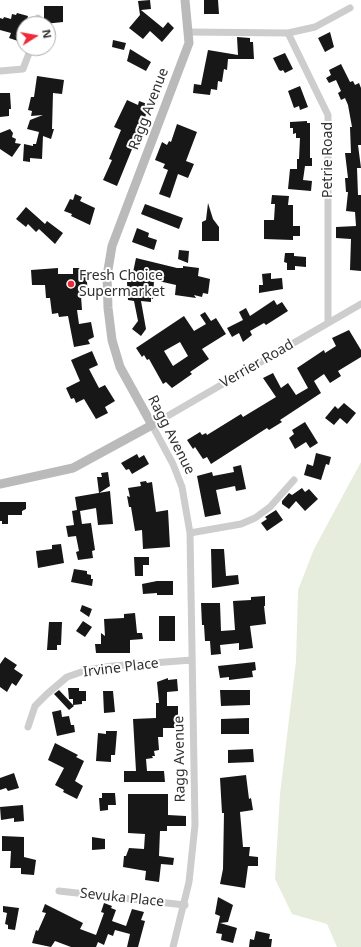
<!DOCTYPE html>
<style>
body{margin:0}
#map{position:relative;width:361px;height:947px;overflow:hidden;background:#fff;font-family:"Noto Sans",sans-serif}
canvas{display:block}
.north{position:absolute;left:16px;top:16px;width:40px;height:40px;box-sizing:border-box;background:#fff;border:1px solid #acacac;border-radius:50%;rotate:79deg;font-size:11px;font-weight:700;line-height:16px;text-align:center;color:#303030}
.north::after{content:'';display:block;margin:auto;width:14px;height:18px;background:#ee2a37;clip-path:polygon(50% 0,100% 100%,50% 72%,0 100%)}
</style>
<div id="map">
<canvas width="361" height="947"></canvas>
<div class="north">N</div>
</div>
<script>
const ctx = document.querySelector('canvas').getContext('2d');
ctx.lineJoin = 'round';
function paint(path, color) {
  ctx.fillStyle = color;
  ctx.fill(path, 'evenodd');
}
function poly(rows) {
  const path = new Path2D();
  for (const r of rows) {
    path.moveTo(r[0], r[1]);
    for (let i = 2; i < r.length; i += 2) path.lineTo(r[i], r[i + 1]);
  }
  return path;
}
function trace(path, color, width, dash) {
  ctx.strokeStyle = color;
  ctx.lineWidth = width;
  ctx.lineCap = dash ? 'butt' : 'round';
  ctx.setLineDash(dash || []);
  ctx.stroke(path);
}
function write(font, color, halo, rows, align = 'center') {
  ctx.font = font + ' "Noto Sans",sans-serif';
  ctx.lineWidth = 4;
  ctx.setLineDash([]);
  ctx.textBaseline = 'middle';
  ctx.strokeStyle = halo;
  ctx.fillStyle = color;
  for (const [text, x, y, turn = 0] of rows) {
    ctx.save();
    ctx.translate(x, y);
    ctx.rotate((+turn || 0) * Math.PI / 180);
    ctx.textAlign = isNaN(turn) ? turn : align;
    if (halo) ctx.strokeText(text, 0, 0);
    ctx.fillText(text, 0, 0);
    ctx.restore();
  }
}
const green = poly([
 [361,462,361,947,337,947,327,924,292,914,275,879,280,794,296,661,298,590,314,549]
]);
const building = poly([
 [150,0,151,9,141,10,163,28,168,22,174,28,162,42,150,31,143,39,129,28,140,15,138,1],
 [204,0,218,0,219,14,204,14],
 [44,6,63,6,63,22,44,24],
 [17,13,28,16,21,42,9,38,11,33,0,30,0,18,3,19,4,17,11,19,12,14,16,15],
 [330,32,334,47,325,52,318,38],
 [237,37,250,38,250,42,253,42,254,59,228,59,227,70,224,69,222,82,218,81,217,90,211,89,210,95,193,93,194,84,201,85,208,50,238,55],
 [113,40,126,43,124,50,112,47],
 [130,49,151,62,146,71,127,61],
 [285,53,293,69,285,73,283,70,281,71,279,70,273,58],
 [341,64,350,82,353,81,355,85,359,83,361,88,361,145,358,145,361,168,357,168,358,195,361,195,361,271,350,270,351,239,336,238,336,227,356,226,355,212,346,211,348,192,346,192,345,178,348,178,345,153,351,153,350,127,352,127,348,105,345,98,341,100,338,93,341,91,336,80,329,83,326,78,331,75,329,70],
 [37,76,64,80,62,94,53,93,52,129,54,129,51,139,43,136,42,159,30,158,30,162,23,161,24,144,33,146,33,144,36,144,39,132,27,129,30,120,43,115,31,116,32,111,28,110,31,97,34,97],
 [300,86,308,107,300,110,299,106,294,108,288,91],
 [0,93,10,93,11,109,9,109,9,116,0,117],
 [127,100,138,105,139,101,150,105,117,186,103,180,112,160,109,159,121,130,114,127],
 [307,121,307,123,310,123,310,158,312,158,312,166,305,166,303,180,312,181,311,191,288,189,290,169,297,169,297,159,299,159,300,138,296,138,296,133,293,134,293,128,290,128,290,122],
 [177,124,197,132,186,161,194,164,188,178,178,174,170,198,159,194,168,170,163,168,165,164,155,160,162,142,167,145,169,141,171,142],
 [10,129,13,133,12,137,16,139,15,143,21,144,12,157,0,149,0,133],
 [75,194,82,197,80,201,95,208,90,225,71,216,72,214,64,211,70,199,73,200],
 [272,195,289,196,288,205,293,205,293,226,300,226,300,236,293,236,293,240,264,239,264,220,274,220,275,204,271,204],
 [208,203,213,219,219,227,219,241,202,241,202,222,206,220],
 [145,204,183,218,179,229,141,214],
 [26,207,45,224,47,221,63,233,55,244,39,229,36,232,28,224,26,227,16,219],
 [137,228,149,233,148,237,157,240,154,250,132,242],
 [179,250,189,251,188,263,178,259],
 [285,253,294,253,294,256,306,257,306,267,295,266,295,270,287,270,287,263,284,262],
 [136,258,177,268,183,268,183,266,199,268,198,276,210,279,208,294,203,293,202,297,194,295,196,298,175,295,176,285,154,280,153,299,151,298,151,302,141,301,146,329,141,336,132,329,138,321,134,301,128,300,127,282,131,282],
 [58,268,58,274,73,274,73,268,86,268,88,296,81,296,82,310,77,310,79,324,91,322,94,337,88,340,90,344,74,347,68,316,59,317,58,313,52,314,50,298,46,298,45,285,32,285,31,270],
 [271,273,271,279,282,278,283,289,259,293,259,285,263,285,262,274],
 [274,300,277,305,282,302,288,311,266,325,264,323,250,331,252,335,243,342,239,333,232,337,227,328,243,320,239,312,246,308,250,316],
 [205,312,211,321,216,318,226,334,202,349,209,359,190,372,192,374,172,388,166,382,163,384,149,359,147,360,144,355,142,357,136,348,184,316,194,331,206,324,200,315],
 [180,342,188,356,173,366,164,351],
 [349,330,361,350,361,357,338,371,341,376,330,383,324,374,314,381,321,393,280,420,282,422,269,430,267,428,211,464,207,457,203,459,195,447,193,449,187,440,200,432,202,435,206,433,207,435,241,414,243,417,276,397,263,378,273,373,281,388,288,383,296,395,308,388,297,368,324,350,325,353,336,346,332,338],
 [92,351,98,365,89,369,99,388,105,385,115,401,105,407,108,413,96,419,84,399,76,403,74,398,71,399,66,388,80,381,71,360],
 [344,403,356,413,347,424,340,418,334,425,325,418,335,406,338,409],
 [305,422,318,443,310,448,306,442,295,449,289,438,294,434,292,430],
 [316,453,331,457,329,465,326,464,321,480,304,475,307,464,313,466],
 [137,454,139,458,144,455,149,464,132,474,129,469,126,470,121,463],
 [241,465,246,489,236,491,235,486,216,490,221,514,205,517,197,476,212,472,213,476,234,472,233,467],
 [108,472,110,486,99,493,97,477,102,477,101,473],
 [146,481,147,483,152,482,156,512,168,510,170,547,143,549,142,530,135,531,131,507,129,507,127,496,130,497,128,488,141,486,140,482],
 [302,488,305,492,309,489,318,499,305,511,296,501,289,509,282,504,282,501,289,493,292,495],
 [110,491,113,524,98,525,96,508,80,511,82,524,91,523,95,550,92,551,93,558,78,560,76,552,79,551,76,536,68,537,66,526,74,525,72,511,77,510,75,497],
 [0,502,26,502,26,509,22,511,22,515,8,515,8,524,2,524,2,521,0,521],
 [276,510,283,520,267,531,261,523,267,519,265,517],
 [61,544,64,563,38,568,36,551,52,549,52,545],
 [211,549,224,549,226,576,238,575,239,584,212,588],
 [134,557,149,557,149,565,143,565,143,576,135,576],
 [74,569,87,571,87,574,91,575,91,579,93,579,92,586,71,582],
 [157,581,173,581,173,595,157,595,157,593,143,594,142,584],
 [265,596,265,606,264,606,266,624,250,626,253,648,239,650,239,643,220,645,221,654,211,655,210,641,205,641,204,625,202,625,201,603,220,603,221,631,235,630,233,601,251,600,251,597],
 [82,605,92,609,89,617,80,611],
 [135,613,137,633,142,633,143,639,130,640,130,653,96,653,95,644,101,644,101,633,105,636,104,619,124,618,124,614],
 [159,616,175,616,175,641,159,641],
 [83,621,92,627,85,637,76,631],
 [49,622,62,622,61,645,57,645,57,650,47,650],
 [5,657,17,665,14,669,23,675,16,686,12,683,7,692,0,687,0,664],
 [255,662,256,670,252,671,253,677,229,680,229,677,220,678,218,666],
 [168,678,168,680,177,679,178,691,167,692,167,706,178,706,178,728,163,728,163,737,158,737,159,750,154,751,155,756,152,756,153,758,146,759,147,771,164,771,165,782,124,782,124,771,136,771,133,719,156,718,156,703,159,703,157,682],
 [68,688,79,688,79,691,86,691,86,701,82,701,82,704,73,705,73,699,69,699],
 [59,690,74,706,69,710,54,694],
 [220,690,250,690,250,705,221,706],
 [103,691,113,691,115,712,104,713],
 [61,710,62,717,69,716,71,725,74,725,75,732,57,736,52,712],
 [249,718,249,734,221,734,221,719],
 [106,731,117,731,115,755,111,755,111,762,96,761,98,733,106,734],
 [55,743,78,755,76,757,84,761,75,781,83,786,77,799,63,792,64,790,55,785,64,768,48,760],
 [253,749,254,762,228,763,228,750],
 [14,773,19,788,8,791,6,788,0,790,0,778],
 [246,775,249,799,251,798,253,810,240,812,243,847,250,847,249,856,258,857,258,866,248,866,245,888,220,884,223,869,224,813,222,813,220,778],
 [102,793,115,793,116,805,108,805,108,810,100,811,99,798,102,798],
 [128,794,168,794,168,815,186,816,186,826,167,826,167,831,160,831,159,856,174,858,173,865,161,864,159,882,145,880,146,871,123,867,124,856,126,856,129,848,144,849,145,834,128,833],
 [23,805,24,821,14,822,14,818,1,820,0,807],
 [2,836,24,837,24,857,36,860,34,875,21,874,21,868,10,868,11,851,2,851],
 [92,837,105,839,105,849,92,850],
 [218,897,233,905,228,922,220,923,237,928,233,943,221,940,222,934,216,933,220,916,215,914],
 [104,903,112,906,111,908,116,910,112,921,126,926,132,909,144,912,141,920,145,921,138,947,127,947,130,934,115,930,113,936,108,934,104,945,98,942,96,947,71,947,55,941,51,947,32,943,36,930,38,931,46,913,42,912,45,904,83,923,80,929,96,935,104,913,101,912],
 [3,906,19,908,15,930,8,929,8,925,5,924,7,913,3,912],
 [256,931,270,934,269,939,272,939,271,947,249,947,250,939,254,940]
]);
const minor = poly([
 [36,24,38,18],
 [189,32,288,33,328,115,328,323],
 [288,33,315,27,350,8],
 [0,71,23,69,31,48],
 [190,533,241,524,255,518,270,507,294,480],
 [28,727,35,706,47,694,67,677,87,670,112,666,192,660],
 [59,891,185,905],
 [173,947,189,882,195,825,190,533,182,487,173,464,152,425,361,304]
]);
const secondary = poly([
 [0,484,73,468,152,425,120,367,112,340,108,308,107,276,112,246,189,43,185,0]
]);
const markers = [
 [71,284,4,"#ee2a37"]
];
const streetNames = [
 ["Ragg Avenue",149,109,-69],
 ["Petrie Road",328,160,-90],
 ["Verrier Road",257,364,-30],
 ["Ragg Avenue",171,435,63],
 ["Irvine Place",121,668,-7],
 ["Ragg Avenue",180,759,-91],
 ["Sevuka Place",122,898,6]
];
const poiNames = [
 ["Fresh Choice",79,276],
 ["Supermarket",79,292]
];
paint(green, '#e6eddd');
paint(building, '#171717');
trace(minor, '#cdcdcd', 7);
trace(secondary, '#bababa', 9);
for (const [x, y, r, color] of markers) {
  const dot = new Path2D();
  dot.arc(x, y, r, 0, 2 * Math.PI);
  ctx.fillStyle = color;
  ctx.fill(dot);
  trace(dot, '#fff', 1.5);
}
write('14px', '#303030', '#fff', streetNames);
write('14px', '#303030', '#fff', poiNames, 'left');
</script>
